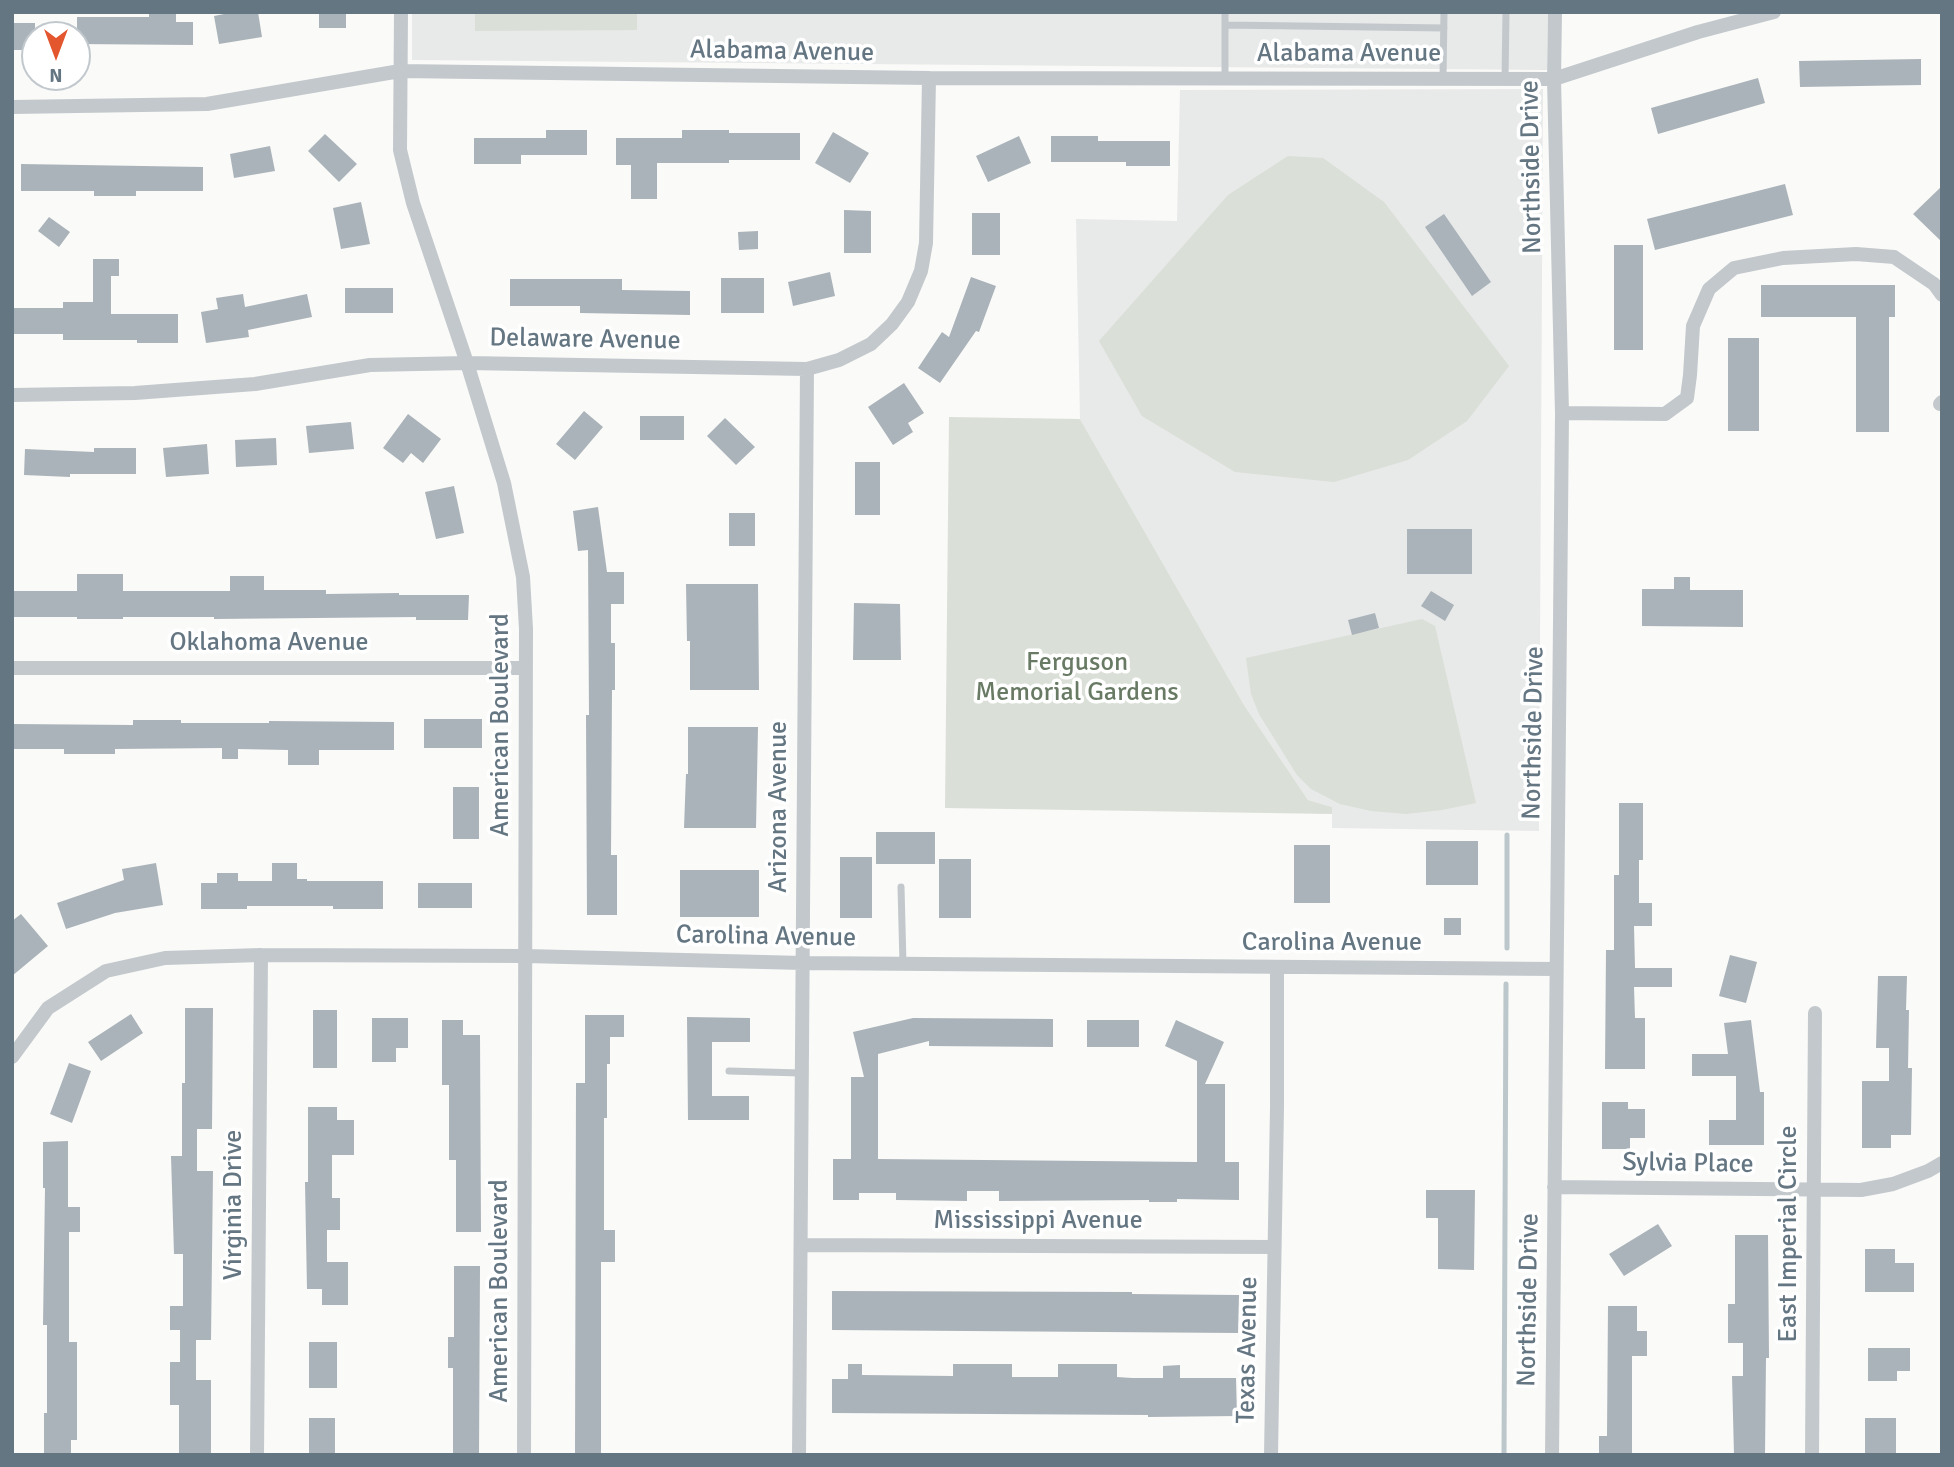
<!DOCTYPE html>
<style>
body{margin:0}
#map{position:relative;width:1954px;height:1467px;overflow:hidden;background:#fafaf8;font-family:Signika,sans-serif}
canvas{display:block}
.frame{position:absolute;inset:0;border:14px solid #657683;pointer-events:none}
.north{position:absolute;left:21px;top:21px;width:70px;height:70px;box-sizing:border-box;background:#fff;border:2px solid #c1c8cd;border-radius:50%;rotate:180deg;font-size:19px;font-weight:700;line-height:28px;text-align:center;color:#657683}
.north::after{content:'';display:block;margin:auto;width:24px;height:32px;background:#e4572e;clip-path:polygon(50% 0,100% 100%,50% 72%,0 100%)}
</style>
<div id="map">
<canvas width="1954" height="1467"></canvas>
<div class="frame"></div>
<div class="north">N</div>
</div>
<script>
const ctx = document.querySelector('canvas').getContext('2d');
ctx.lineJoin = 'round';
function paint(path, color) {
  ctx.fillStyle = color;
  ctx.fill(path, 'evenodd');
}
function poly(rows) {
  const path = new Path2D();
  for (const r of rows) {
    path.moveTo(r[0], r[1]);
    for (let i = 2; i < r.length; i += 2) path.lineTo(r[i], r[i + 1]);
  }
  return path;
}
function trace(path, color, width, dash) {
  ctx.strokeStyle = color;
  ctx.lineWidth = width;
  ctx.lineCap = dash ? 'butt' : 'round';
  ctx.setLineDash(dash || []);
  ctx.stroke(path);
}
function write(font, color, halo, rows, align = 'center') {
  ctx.font = font + ' Signika,sans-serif';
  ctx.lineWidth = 7;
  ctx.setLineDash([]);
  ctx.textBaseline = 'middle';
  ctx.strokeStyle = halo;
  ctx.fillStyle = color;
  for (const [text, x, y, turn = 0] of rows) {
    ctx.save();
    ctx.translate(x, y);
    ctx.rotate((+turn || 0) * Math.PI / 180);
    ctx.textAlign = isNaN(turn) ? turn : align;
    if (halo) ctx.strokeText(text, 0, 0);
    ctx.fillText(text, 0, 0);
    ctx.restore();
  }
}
const built = poly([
 [412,12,1548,12,1547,70,412,60],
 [1543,89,1539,831,1332,828,1332,807,1308,800,1244,705,1080,419,1076,219,1177,221,1180,90]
]);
const green = poly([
 [475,12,637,12,637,30,475,31],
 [1288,156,1323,158,1384,202,1509,366,1467,421,1408,460,1334,482,1235,472,1142,416,1099,341,1228,195],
 [949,417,1080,419,1244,705,1308,800,1332,807,1332,814,945,808],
 [1422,619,1435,626,1476,803,1442,810,1406,814,1371,811,1340,804,1311,789,1297,775,1259,714,1251,694,1246,658]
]);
const stream = poly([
 [1507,948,1507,835],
 [1504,1455,1506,984]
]);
const building = poly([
 [149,12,176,12,176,22,193,22,193,45,77,44,77,17,149,17],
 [234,12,258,12,262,37,219,44,214,16],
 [319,12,346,12,346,28,319,28],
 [12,23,35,23,35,50,12,50],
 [1921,59,1921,85,1800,87,1799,61],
 [1758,78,1765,103,1658,134,1651,108],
 [546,130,587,130,587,155,521,155,521,164,474,164,474,138,546,138],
 [682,130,729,130,729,133,800,133,800,160,729,160,729,163,657,163,657,199,631,199,631,165,616,165,616,138,682,138],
 [833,132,869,153,850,183,815,163],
 [325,134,357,164,339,182,308,151],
 [1019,136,1031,163,988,182,976,156],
 [1051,136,1098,136,1098,141,1170,141,1170,166,1126,166,1126,162,1051,162],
 [270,146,275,171,234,178,230,154],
 [21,164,203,167,203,191,136,191,136,196,94,196,94,191,21,191],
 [1785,184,1793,215,1655,250,1647,219],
 [1942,186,1942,242,1913,214],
 [361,202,370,244,341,249,333,208],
 [844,210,871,211,871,253,844,253],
 [972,213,1000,213,1000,255,972,255],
 [1444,214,1491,282,1472,296,1425,227],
 [49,217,70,232,59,247,38,231],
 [758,231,758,249,739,250,738,232],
 [1614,245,1643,245,1643,350,1614,350],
 [93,259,119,259,119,276,111,276,111,314,178,314,178,343,137,343,137,340,63,340,63,334,12,334,12,308,63,308,63,302,93,302],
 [830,272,835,296,793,306,788,282],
 [971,277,996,286,979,332,976,331,940,383,918,368,942,332,949,337],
 [721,278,764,278,764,313,721,313],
 [510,279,622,279,622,290,690,291,690,315,580,313,580,306,510,306],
 [1761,285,1895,285,1895,317,1889,317,1889,432,1856,432,1856,317,1761,317],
 [345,288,393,288,393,313,345,313],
 [243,294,245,307,307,294,312,317,248,330,249,337,206,343,201,312,218,309,216,298],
 [1728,338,1759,338,1759,431,1728,431],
 [904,383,924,413,908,423,913,432,893,445,868,407],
 [584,411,603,427,575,460,556,444],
 [408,414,441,439,423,463,411,453,403,463,383,448],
 [640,416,684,416,684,440,640,440],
 [725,418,755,447,736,465,707,436],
 [351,422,354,449,309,453,306,426],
 [276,438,277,465,236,467,235,440],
 [207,444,209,474,166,477,163,448],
 [94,448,136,448,136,474,70,474,70,477,24,475,25,449,94,452],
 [855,462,880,462,880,515,855,515],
 [454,486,464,533,436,539,425,492],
 [598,507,607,572,624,572,624,604,611,604,611,643,615,643,615,690,612,690,611,855,617,855,617,915,587,915,586,715,589,715,588,550,578,551,573,511],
 [729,513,755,513,755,546,729,546],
 [1407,529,1472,529,1472,574,1407,574],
 [77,574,123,574,123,591,230,591,230,576,264,576,264,590,326,590,326,594,399,593,399,595,469,595,468,620,416,620,416,617,214,619,214,617,123,617,123,619,77,619,77,617,12,617,12,591,77,591],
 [1674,577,1690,577,1690,590,1743,590,1743,627,1642,626,1642,589,1674,589],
 [686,584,758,584,759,690,690,690,690,641,687,641],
 [1431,591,1454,605,1445,621,1421,606],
 [854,603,900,604,901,660,853,660],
 [1375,613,1379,628,1352,635,1348,620],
 [424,719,482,719,482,748,424,748],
 [133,720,181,720,181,723,269,723,269,721,394,722,394,750,319,750,319,765,288,765,288,750,238,749,238,759,222,759,222,748,115,749,115,754,64,754,64,749,12,749,12,724,133,725],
 [688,727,758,727,756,828,684,828,686,774,688,774],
 [453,787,479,787,479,839,453,839],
 [1619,803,1643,803,1643,860,1639,860,1639,903,1652,903,1652,926,1634,926,1635,968,1672,968,1672,987,1634,987,1635,1018,1645,1018,1645,1069,1605,1069,1606,950,1614,950,1614,875,1619,875],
 [876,832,935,832,935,864,876,864],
 [1426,841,1478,841,1478,885,1426,885],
 [1294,845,1330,845,1330,903,1294,903],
 [840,857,872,857,872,918,840,918],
 [939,859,971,859,971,918,939,918],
 [156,863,163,905,115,913,66,929,57,903,124,880,122,869],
 [272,863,297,863,297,879,307,879,307,881,383,881,383,909,333,909,333,906,247,906,247,909,201,909,201,883,217,883,217,873,238,873,238,881,272,881],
 [680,870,759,870,759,917,680,917],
 [418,883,472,883,472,908,418,908],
 [21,914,48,946,12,976,12,921],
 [1444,918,1461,918,1461,935,1444,935],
 [1730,955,1757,962,1746,1003,1719,996],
 [1878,976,1907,976,1906,1010,1909,1010,1908,1068,1912,1068,1911,1135,1891,1135,1891,1148,1862,1148,1862,1081,1889,1081,1889,1048,1876,1048],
 [185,1008,213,1008,212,1129,197,1129,197,1171,213,1171,211,1340,196,1340,196,1380,211,1380,211,1455,179,1455,179,1405,170,1405,170,1362,180,1362,180,1330,170,1330,170,1306,183,1306,183,1254,174,1254,171,1156,182,1156,182,1083,185,1083],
 [313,1010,337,1010,337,1068,313,1068],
 [131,1014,143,1033,101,1061,88,1042],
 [585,1015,624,1015,624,1037,610,1037,610,1064,607,1064,607,1118,604,1118,604,1230,615,1230,615,1262,601,1262,601,1455,575,1455,576,1083,585,1083],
 [687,1017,750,1018,750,1042,712,1042,712,1096,749,1096,749,1120,688,1120],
 [372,1018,408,1018,408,1048,396,1048,396,1062,372,1062],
 [913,1018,1053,1019,1053,1047,929,1046,929,1041,878,1054,878,1159,1197,1162,1197,1061,1165,1046,1176,1020,1224,1042,1205,1084,1225,1084,1225,1162,1239,1162,1239,1200,1177,1199,1177,1202,1149,1202,1149,1200,999,1201,999,1191,967,1191,967,1201,896,1200,896,1193,859,1193,859,1200,833,1200,833,1159,851,1159,851,1077,864,1077,853,1032],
 [442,1020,463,1020,463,1035,480,1035,481,1232,456,1232,456,1160,449,1160,449,1085,442,1085],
 [1087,1020,1139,1020,1139,1047,1087,1047],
 [1751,1020,1760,1092,1764,1092,1764,1145,1709,1145,1709,1120,1736,1120,1736,1076,1692,1076,1692,1054,1728,1054,1724,1023],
 [69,1063,91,1071,72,1123,50,1114],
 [1602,1102,1628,1102,1628,1109,1645,1109,1645,1138,1630,1138,1630,1149,1602,1149],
 [308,1107,337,1107,337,1120,354,1120,354,1155,332,1155,332,1198,340,1198,340,1230,327,1230,327,1262,348,1262,348,1305,322,1305,322,1289,307,1289,305,1182,308,1182],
 [68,1141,68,1207,80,1207,80,1232,69,1232,69,1342,77,1342,77,1440,71,1440,71,1455,44,1455,44,1413,47,1413,47,1325,43,1325,45,1188,43,1188,43,1142],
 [1426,1190,1475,1190,1474,1270,1438,1269,1438,1218,1426,1218],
 [1658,1224,1672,1246,1624,1276,1609,1254],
 [1735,1235,1768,1235,1769,1358,1766,1358,1765,1455,1734,1455,1732,1376,1743,1376,1743,1343,1728,1343,1728,1304,1735,1304],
 [1865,1249,1895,1249,1895,1263,1914,1263,1914,1292,1865,1292],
 [454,1266,480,1266,479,1455,453,1455,453,1368,448,1368,448,1337,454,1337],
 [832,1291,1132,1292,1132,1294,1239,1295,1238,1333,832,1330],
 [1608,1306,1637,1306,1637,1331,1647,1331,1647,1356,1632,1356,1632,1455,1599,1455,1599,1436,1607,1436],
 [309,1342,337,1342,337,1388,309,1388],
 [1868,1348,1910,1348,1910,1371,1897,1371,1897,1381,1868,1381],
 [848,1364,862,1364,862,1375,953,1376,953,1364,1012,1364,1012,1377,1058,1377,1058,1364,1117,1364,1117,1377,1132,1378,1163,1378,1163,1366,1180,1365,1180,1378,1236,1378,1237,1416,1148,1417,1148,1415,832,1413,832,1379,848,1379],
 [309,1418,335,1418,335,1455,309,1455],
 [1865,1418,1896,1418,1896,1455,1865,1455]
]);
const service = poly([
 [1225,12,1225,78],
 [1225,25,1444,28],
 [1443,79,1444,12],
 [1505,79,1506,12],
 [901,887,903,964],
 [729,1071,801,1073]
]);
const minor = poly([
 [401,12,400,150,413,203,467,363,504,483,523,577,526,629,524,1455],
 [12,107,207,104,400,71,929,78,1554,79,1698,32,1774,12],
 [12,395,135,393,255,384,370,365,467,363,807,369,839,360,871,344,892,324,908,302,921,271,926,243,929,78],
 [1940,404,1942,402],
 [1562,413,1665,414,1687,398,1690,375,1693,326,1709,289,1734,268,1783,258,1856,254,1894,257,1934,284,1942,295],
 [12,668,525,668],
 [12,1057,48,1008,106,971,165,958,261,955,526,956,803,963,1555,969],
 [1554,1187,1861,1190,1893,1184,1928,1171,1942,1163],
 [801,1245,1274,1247],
 [257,1455,261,955],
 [799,1455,807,369],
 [1271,1455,1277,1107,1277,968],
 [1552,1455,1562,413,1554,79,1555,12],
 [1812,1455,1815,1013]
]);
const streetNames = [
 ["Alabama Avenue",782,52,1],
 ["Alabama Avenue",1349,54],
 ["Northside Drive",1532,167,-91],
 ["Delaware Avenue",585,340,1],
 ["Oklahoma Avenue",269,643],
 ["American Boulevard",501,725,-90],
 ["Northside Drive",1534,733,-89],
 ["Arizona Avenue",779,807,-90],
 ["Carolina Avenue",766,937,1],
 ["Carolina Avenue",1332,943],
 ["Sylvia Place",1688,1164,1],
 ["Virginia Drive",234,1205,-90],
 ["Mississippi Avenue",1038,1221],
 ["East Imperial Circle",1789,1234,-90],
 ["American Boulevard",500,1291,-90],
 ["Northside Drive",1529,1300,-89],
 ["Texas Avenue",1248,1350,-89]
];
const parkNames = [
 ["Ferguson",1077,663],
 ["Memorial Gardens",1077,693]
];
paint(built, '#e8e9e9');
paint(green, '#dadfd7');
trace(stream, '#bbc7cb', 5);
paint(building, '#aab3b9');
trace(service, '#c3c8cc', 7);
trace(minor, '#c3c8cc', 14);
write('26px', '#657683', '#fff', streetNames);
write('26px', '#687a64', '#fff', parkNames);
</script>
